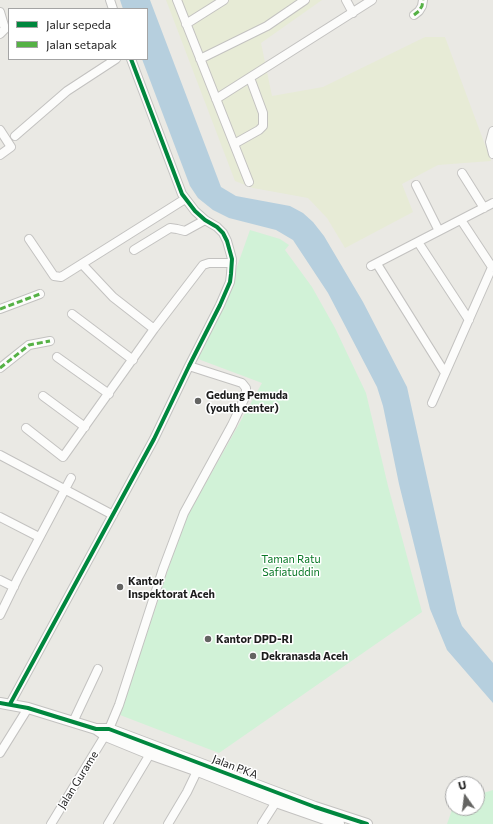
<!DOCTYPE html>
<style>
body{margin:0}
#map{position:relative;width:493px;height:824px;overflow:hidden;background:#eae9e4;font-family:Commissioner,sans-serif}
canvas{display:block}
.legend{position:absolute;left:8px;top:8px;width:140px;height:52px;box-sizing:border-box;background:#fff;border:1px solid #a4a4a4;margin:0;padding:5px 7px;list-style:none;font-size:12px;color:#1c1c1c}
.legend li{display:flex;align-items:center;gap:8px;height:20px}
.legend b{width:20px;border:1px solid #a4a4a4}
.north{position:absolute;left:445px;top:776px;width:40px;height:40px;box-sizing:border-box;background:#fff;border:1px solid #a4a4a4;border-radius:50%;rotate:346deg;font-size:11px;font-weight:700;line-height:16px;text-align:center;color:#1c1c1c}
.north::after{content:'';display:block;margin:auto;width:14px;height:18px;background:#646462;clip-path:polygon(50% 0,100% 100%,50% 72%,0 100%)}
</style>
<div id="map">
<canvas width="493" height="824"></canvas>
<ul class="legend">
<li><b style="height:5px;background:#00873e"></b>Jalur sepeda</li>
<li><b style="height:5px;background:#55b145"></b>Jalan setapak</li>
</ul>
<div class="north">U</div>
</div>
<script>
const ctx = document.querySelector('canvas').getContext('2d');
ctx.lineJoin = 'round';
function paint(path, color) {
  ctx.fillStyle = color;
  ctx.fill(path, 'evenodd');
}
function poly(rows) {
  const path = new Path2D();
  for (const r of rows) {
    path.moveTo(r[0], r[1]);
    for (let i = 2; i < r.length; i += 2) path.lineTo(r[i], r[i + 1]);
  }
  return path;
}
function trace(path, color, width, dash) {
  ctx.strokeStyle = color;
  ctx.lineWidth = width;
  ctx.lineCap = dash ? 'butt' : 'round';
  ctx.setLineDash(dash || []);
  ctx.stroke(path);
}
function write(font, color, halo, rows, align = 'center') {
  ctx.font = font + ' Commissioner,sans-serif';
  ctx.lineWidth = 3;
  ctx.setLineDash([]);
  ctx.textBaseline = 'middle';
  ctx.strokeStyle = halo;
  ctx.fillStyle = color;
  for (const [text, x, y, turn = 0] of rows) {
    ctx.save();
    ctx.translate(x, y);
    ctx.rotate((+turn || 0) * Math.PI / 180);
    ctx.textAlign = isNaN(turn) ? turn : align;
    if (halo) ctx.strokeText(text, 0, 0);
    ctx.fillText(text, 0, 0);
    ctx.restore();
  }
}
const farmland = poly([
 [166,0,322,0,261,43,272,96,323,87,425,37,445,37,491,161,438,165,402,184,413,212,345,248,327,218,308,198,253,188,235,181]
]);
const park = poly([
 [250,230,280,239,289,245,285,250,312,287,335,328,366,393,388,486,422,612,219,753,120,715,184,522,262,383,198,359,223,306],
 [493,790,493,824,447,824,453,807,453,808,477,808,477,795]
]);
const water = poly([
 [120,0,150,0,221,187,236,196,290,206,303,213,313,222,324,236,363,302,407,387,457,613,462,626,493,663,493,703,447,650,430,609,399,484,383,406,377,387,328,293,293,240,276,230,229,218,213,210,198,198,190,186,142,59,147,59,147,9,123,9]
]);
const minor = poly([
 [110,0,113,9],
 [177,0,249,182],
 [346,0,353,13],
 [0,12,5,29,0,34],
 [414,15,419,11,422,6,423,0],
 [186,24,224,0],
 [200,59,267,26,305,0],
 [216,99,372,0],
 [0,130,11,147,0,155],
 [493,131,490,142,493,154],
 [15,136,67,91,116,59],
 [234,144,259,130,263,126,263,113,250,78],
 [462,173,484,208],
 [416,185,439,231],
 [461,220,492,267],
 [29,239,54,276,61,277,185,199],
 [418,242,469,320],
 [134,250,170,228,177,229,185,231,205,220],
 [82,264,113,297,154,329],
 [377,264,445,373],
 [371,266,493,203],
 [0,309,40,294],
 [72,314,133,360],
 [57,357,109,394],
 [0,368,29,345,50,341],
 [43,396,85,427],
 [432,403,493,265],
 [26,428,63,457,154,329,203,265,209,263,232,263],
 [0,455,113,515],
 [0,517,39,537],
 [0,580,14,587],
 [0,615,18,578,71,478],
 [10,704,154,439,189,366,220,305,230,282,231,274,232,259,227,241,223,233,217,227,205,220,195,211,182,194,131,59],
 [73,722,98,669],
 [0,753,28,708],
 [51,824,109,729,119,705,163,569,184,513,232,425,246,395,246,388,242,383,189,366],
 [108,824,150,754],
 [168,824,187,792,199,767],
 [262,824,276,802]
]);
const tertiary = poly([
 [0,703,28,708,96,729,109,729,315,807,367,824],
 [96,729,106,736,150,754,198,771,276,802,339,824]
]);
const quiet = poly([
 [414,15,419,11,422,6,423,0],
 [0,309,40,294],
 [0,368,29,345,50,341]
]);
const cycleway = poly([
 [0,703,28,708,96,729,109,729,315,807,367,824],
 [10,704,154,439,189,366,220,305,230,282,231,274,232,259,227,241,223,233,217,227,205,220,195,211,182,194,131,59]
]);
const markers = [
 [198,401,4,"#646462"],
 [120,587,4,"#646462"],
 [208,639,4,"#646462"],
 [253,656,4,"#646462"]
];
const poiNames = [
 ["Gedung Pemuda",206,395],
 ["(youth center)",206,408],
 ["Kantor",128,581],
 ["Inspektorat Aceh",128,594],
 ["Kantor DPD-RI",216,639],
 ["Dekranasda Aceh",261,656]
];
const parkNames = [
 ["Taman Ratu",291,559],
 ["Safiatuddin",291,572]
];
const streetNames = [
 ["Jalan PKA",235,767,21],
 ["Jalan Gurame",78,780,-58]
];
paint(farmland, '#e7ebd6');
paint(park, '#d1f2d7');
paint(water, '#b6cfde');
trace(minor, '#c3c2c0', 10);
trace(tertiary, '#c3c2c0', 12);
trace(minor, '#fcfcfb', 8);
trace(tertiary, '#fcfcfb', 10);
trace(quiet, '#55b145', 3, [6, 3]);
trace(cycleway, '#00873e', 4);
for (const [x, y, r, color] of markers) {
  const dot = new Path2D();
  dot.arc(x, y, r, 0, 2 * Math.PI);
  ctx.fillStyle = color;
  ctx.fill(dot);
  trace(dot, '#fff', 1.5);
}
write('bold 11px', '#1c1c1c', '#fff', poiNames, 'left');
write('11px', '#0a7927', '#fff', parkNames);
write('11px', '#1c1c1c', '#fff', streetNames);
</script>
